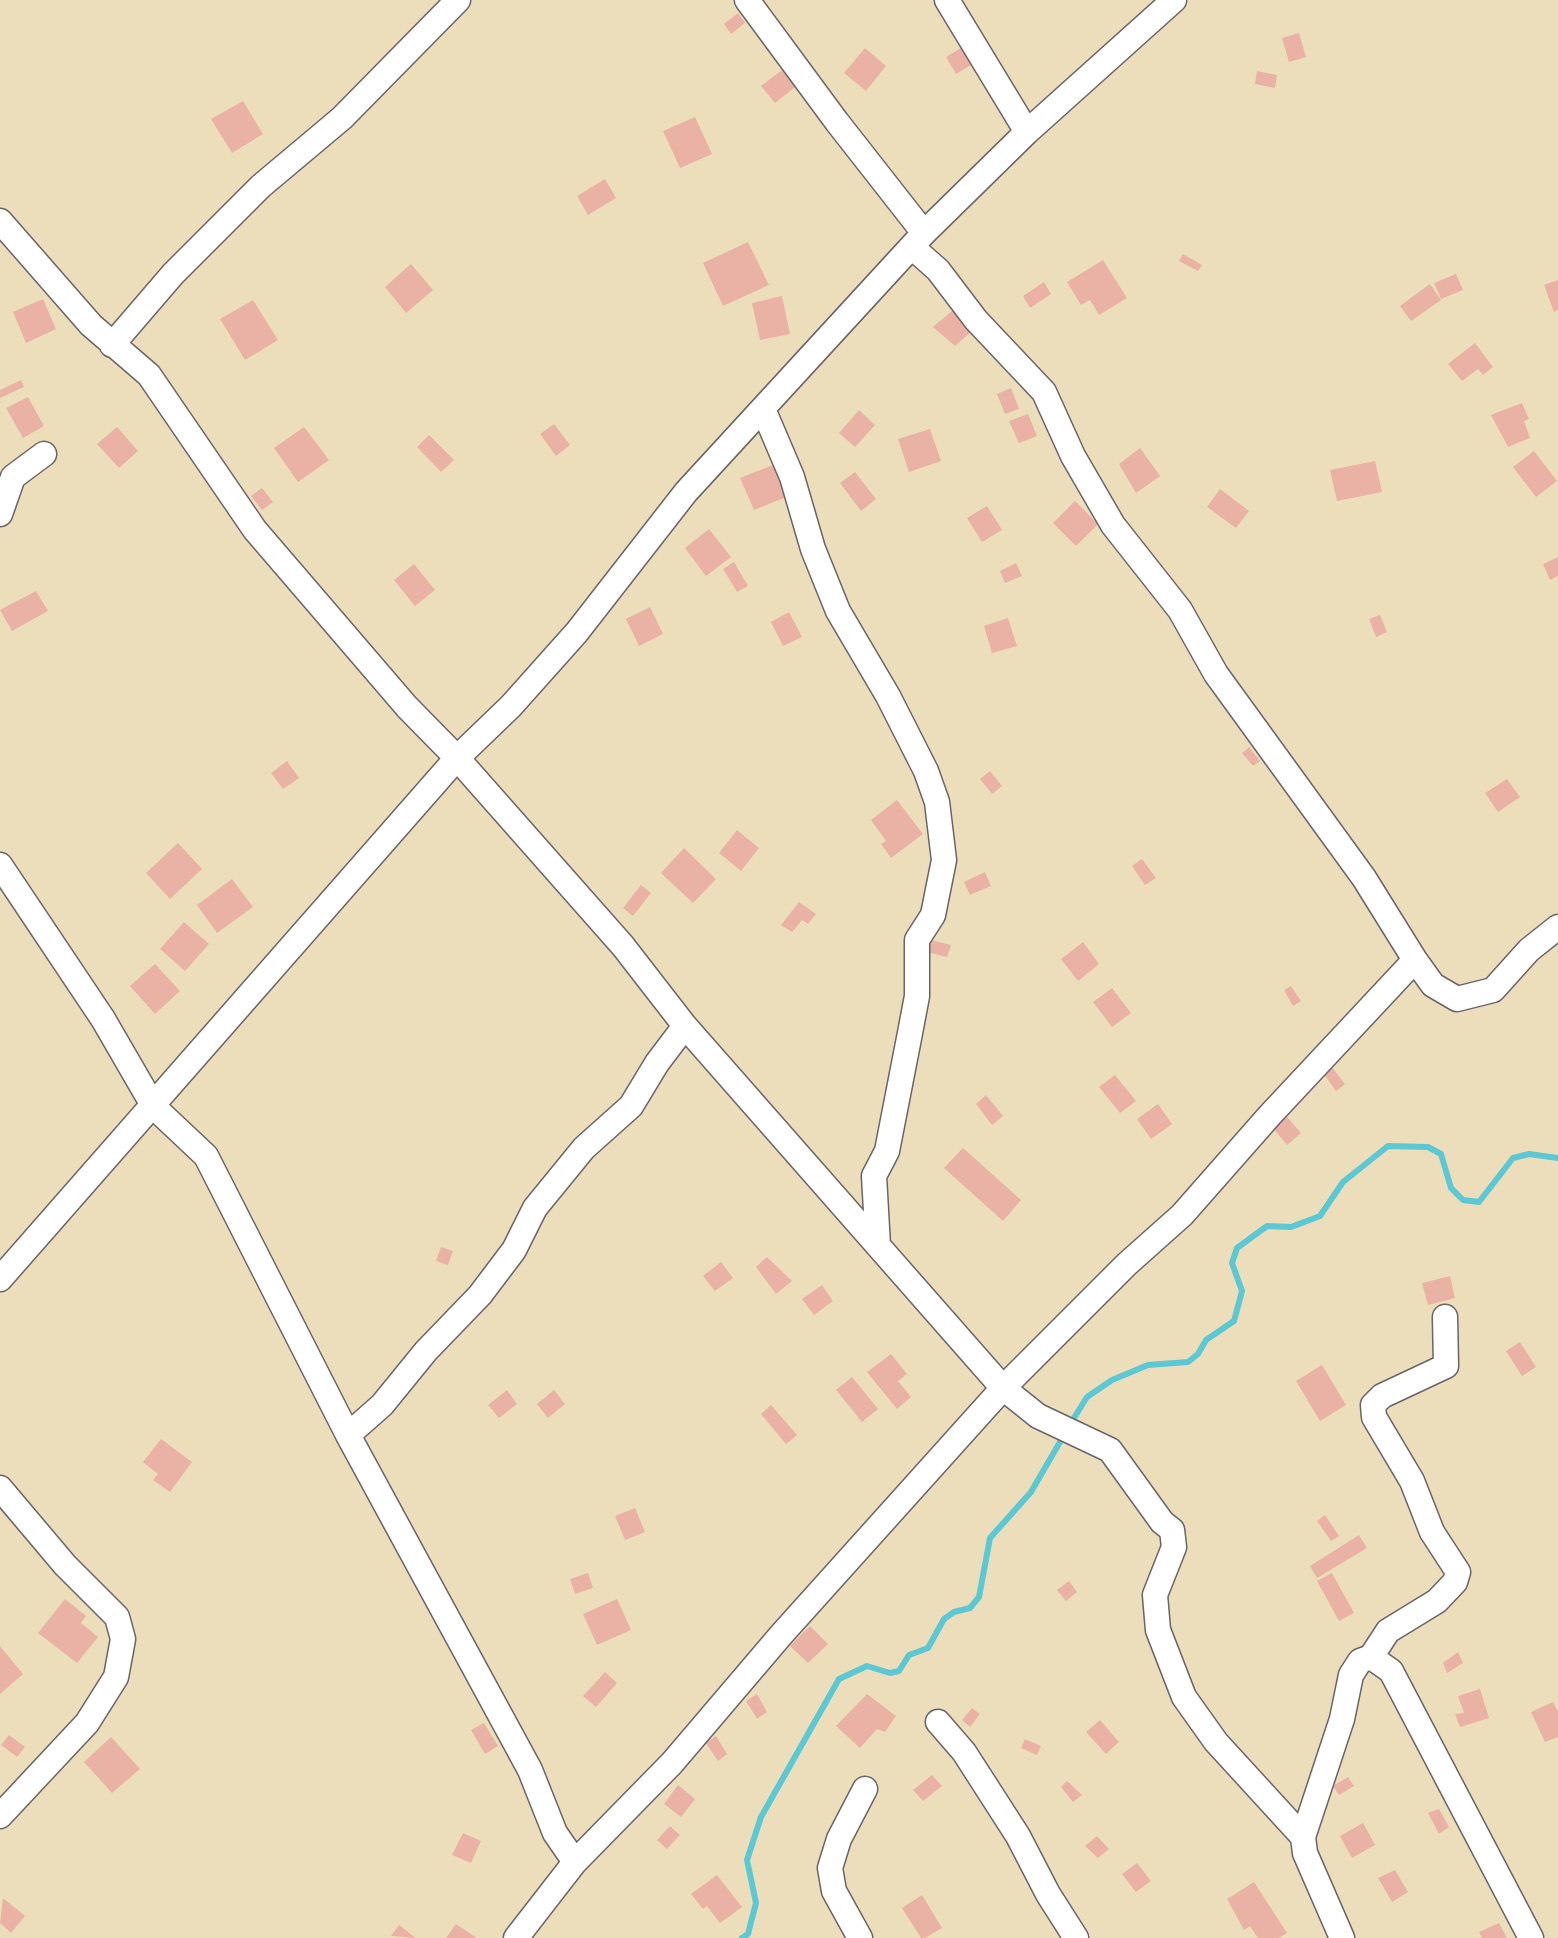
<!DOCTYPE html>
<style>
body{margin:0}
canvas{display:block;background:#ecdebb}
</style>
<canvas width="1558" height="1938"></canvas>
<script>
const ctx = document.querySelector('canvas').getContext('2d');
ctx.lineJoin = 'round';
function poly(rows) {
  const path = new Path2D();
  for (const r of rows) {
    path.moveTo(r[0], r[1]);
    for (let i = 2; i < r.length; i += 2) path.lineTo(r[i], r[i + 1]);
  }
  return path;
}
function trace(path, color, width, dash) {
  ctx.strokeStyle = color;
  ctx.lineWidth = width;
  ctx.lineCap = dash ? 'butt' : 'round';
  ctx.setLineDash(dash || []);
  ctx.stroke(path);
}
function paint(path, color) {
  ctx.fillStyle = color;
  ctx.fill(path, 'evenodd');
}
const stream = poly([
 [1069,1426,1087,1397,1112,1380,1148,1365,1188,1362,1198,1354,1206,1340,1234,1321,1242,1291,1232,1263,1237,1248,1267,1226,1291,1227,1320,1216,1343,1182,1388,1146,1428,1147,1441,1154,1451,1188,1463,1200,1479,1202,1513,1158,1529,1154,1558,1158],
 [742,1938,748,1934,756,1903,747,1860,761,1817,839,1679,867,1666,890,1673,899,1671,909,1655,928,1648,944,1619,954,1612,970,1608,979,1597,990,1538,1031,1492,1064,1435]
]);
const building = poly([
 [738,13,745,23,731,34,724,24],
 [1299,33,1306,57,1289,62,1282,38],
 [971,42,981,59,956,74,946,57],
 [865,48,886,66,866,91,844,73],
 [786,67,799,84,775,103,761,86],
 [1257,71,1277,75,1275,88,1255,84],
 [243,101,263,134,232,153,211,119],
 [695,117,712,154,680,168,663,131],
 [605,179,616,198,588,215,577,196],
 [748,242,769,285,723,306,703,263],
 [1183,254,1202,265,1198,271,1179,261],
 [1103,260,1127,298,1099,315,1090,300,1081,305,1067,282],
 [411,264,433,290,406,313,385,287],
 [1456,274,1463,290,1441,299,1434,283],
 [1558,280,1558,310,1554,312,1544,285],
 [1044,282,1051,294,1030,308,1023,296],
 [1430,284,1441,300,1411,321,1400,306],
 [782,296,790,334,760,340,752,303],
 [43,299,56,329,26,343,13,312],
 [253,300,278,340,245,360,220,319],
 [953,310,972,331,955,346,933,327],
 [1475,343,1493,367,1483,375,1478,369,1462,381,1448,364],
 [21,380,24,387,0,398,0,390],
 [1011,388,1019,409,1005,414,997,394],
 [28,397,44,426,23,438,6,408],
 [1522,403,1529,419,1524,421,1530,438,1508,447,1491,415],
 [859,410,875,425,855,447,839,433],
 [1028,414,1037,436,1019,443,1009,421],
 [554,424,570,445,556,456,540,434],
 [117,427,138,451,119,468,97,444],
 [304,427,329,460,298,482,274,448],
 [930,429,941,461,909,472,898,439],
 [429,435,454,460,441,472,417,447],
 [1140,448,1160,476,1136,493,1119,464],
 [1534,451,1557,481,1536,497,1513,467],
 [783,461,796,493,754,510,740,478],
 [1375,461,1382,492,1337,501,1330,470],
 [855,472,876,499,861,511,840,483],
 [262,488,273,502,262,510,251,496],
 [1220,489,1249,511,1236,528,1207,507],
 [1075,501,1098,524,1076,546,1053,523],
 [987,506,1002,530,982,542,967,518],
 [709,529,731,557,706,576,685,548],
 [1558,557,1558,576,1550,580,1543,564],
 [734,562,748,586,737,592,723,569],
 [1016,563,1022,576,1005,583,1000,571],
 [414,564,435,590,415,606,394,580],
 [36,591,48,611,12,631,0,610],
 [650,607,663,634,639,646,626,619],
 [789,612,802,637,783,646,771,622],
 [1380,615,1387,632,1376,637,1369,619],
 [1008,618,1017,646,992,653,984,626],
 [1249,747,1260,761,1253,766,1242,753],
 [287,761,299,778,283,789,271,773],
 [990,771,1002,786,992,794,980,779],
 [1507,779,1520,797,1498,812,1485,793],
 [897,800,923,834,891,858,881,844,886,841,871,820],
 [737,830,759,848,741,871,719,853],
 [178,843,202,869,170,899,146,873],
 [684,848,716,879,693,903,661,873],
 [1142,859,1156,878,1145,885,1132,866],
 [985,872,991,886,970,895,964,882],
 [232,879,253,907,217,933,197,905],
 [641,885,651,893,633,916,623,908],
 [799,902,816,914,808,924,802,920,792,932,781,925],
 [184,922,209,944,185,971,160,949],
 [927,939,951,945,947,957,923,951],
 [1083,942,1099,964,1078,981,1061,959],
 [155,964,180,991,155,1014,130,986],
 [1291,986,1301,1001,1293,1006,1284,990],
 [1112,988,1131,1013,1112,1027,1093,1002],
 [1331,1066,1345,1084,1336,1091,1323,1073],
 [1115,1075,1136,1101,1120,1113,1099,1087],
 [986,1095,1003,1116,992,1125,976,1104],
 [1158,1104,1172,1124,1151,1139,1137,1119],
 [1287,1117,1301,1133,1287,1145,1273,1128],
 [963,1148,1021,1200,1003,1221,944,1168],
 [441,1247,453,1251,448,1265,436,1261],
 [767,1257,792,1281,776,1294,756,1267],
 [721,1262,733,1278,715,1291,703,1276],
 [1450,1276,1455,1298,1428,1305,1422,1283],
 [822,1285,833,1301,814,1315,802,1299],
 [1520,1342,1536,1367,1522,1376,1506,1351],
 [891,1354,907,1374,898,1381,911,1397,897,1409,867,1372],
 [1322,1365,1346,1405,1320,1421,1296,1381],
 [852,1377,878,1409,862,1422,836,1390],
 [507,1390,517,1404,499,1418,488,1405],
 [554,1390,565,1404,548,1418,537,1404],
 [771,1405,797,1435,786,1444,761,1414],
 [161,1439,192,1462,170,1492,153,1480,158,1474,143,1462],
 [635,1508,645,1532,625,1540,615,1516],
 [1325,1515,1339,1536,1331,1541,1317,1521],
 [1359,1535,1367,1548,1317,1578,1310,1566],
 [588,1573,593,1588,575,1594,570,1579],
 [1332,1573,1354,1613,1339,1621,1317,1581],
 [1069,1581,1077,1592,1066,1601,1057,1590],
 [65,1599,86,1616,81,1623,98,1637,77,1663,38,1633],
 [617,1599,631,1630,597,1645,583,1614],
 [810,1626,828,1644,808,1663,790,1646],
 [0,1646,23,1674,0,1694],
 [1458,1652,1463,1663,1447,1673,1443,1663],
 [605,1672,617,1683,596,1707,583,1696],
 [1480,1689,1489,1718,1460,1727,1455,1714,1464,1713,1458,1696],
 [757,1694,767,1712,757,1719,746,1701],
 [867,1694,896,1716,885,1732,877,1729,860,1748,836,1726],
 [1553,1702,1558,1712,1558,1737,1545,1742,1531,1712],
 [972,1708,980,1714,970,1727,962,1720],
 [1100,1720,1119,1742,1106,1754,1086,1732],
 [484,1723,498,1746,485,1754,471,1730],
 [9,1735,25,1747,17,1757,1,1745],
 [716,1736,727,1754,718,1761,706,1743],
 [111,1737,140,1769,112,1793,84,1762],
 [1025,1739,1041,1746,1037,1755,1021,1748],
 [932,1775,942,1786,923,1801,913,1790],
 [1348,1777,1354,1786,1339,1795,1333,1786],
 [1067,1781,1082,1795,1073,1802,1061,1787],
 [678,1785,695,1799,681,1817,664,1804],
 [1439,1809,1449,1827,1439,1834,1428,1813],
 [1363,1823,1375,1845,1352,1858,1340,1836],
 [670,1826,680,1835,667,1849,657,1840],
 [463,1833,481,1841,471,1863,452,1855],
 [1097,1836,1109,1849,1098,1858,1085,1846],
 [1137,1863,1151,1881,1136,1892,1122,1874],
 [1395,1870,1408,1892,1392,1902,1378,1878],
 [717,1875,742,1907,720,1923,707,1906,703,1909,691,1894],
 [1254,1882,1287,1933,1279,1938,1258,1938,1250,1926,1244,1930,1227,1899],
 [922,1895,942,1928,925,1938,921,1938,902,1908],
 [3,1898,25,1916,11,1933,0,1923],
 [1499,1923,1507,1938,1482,1938,1479,1932],
 [456,1924,477,1938,446,1938],
 [399,1925,416,1938,391,1936]
]);
const minor = poly([
 [747,0,837,122,924,233],
 [947,0,1027,132],
 [0,221,91,325,149,375,255,530,407,707,457,758,623,946,685,1026,1003,1388,1038,1416,1110,1450,1162,1522,1172,1530,1174,1547,1155,1595,1158,1630,1184,1697,1216,1742,1303,1837],
 [912,247,938,270,976,320,1044,392,1073,456,1113,525,1180,610,1216,674,1364,878,1415,960],
 [112,345,173,274,261,186,342,118,458,0],
 [763,409,792,477,813,549,838,611,888,696,926,771,937,802,944,860,933,915,917,940,917,996,910,1033,887,1151,874,1176,878,1246],
 [0,514,13,477,44,454],
 [0,865,103,1019,154,1107,206,1156,348,1435,530,1770,555,1833,575,1862],
 [0,1279,457,758,511,706,577,632,686,492,924,233,1027,132,1174,0],
 [348,1435,382,1405,426,1351,480,1295,514,1250,535,1208,584,1148,631,1106,657,1063,685,1026],
 [0,1488,65,1565,117,1617,123,1639,116,1677,87,1723,0,1816],
 [1371,1657,1388,1631,1437,1601,1455,1582,1458,1572,1432,1532,1412,1481,1374,1417,1373,1405,1382,1396,1446,1366,1445,1317],
 [938,1722,964,1752,1018,1836,1048,1894,1076,1938],
 [516,1938,575,1862,672,1763,781,1635,1003,1388,1127,1264,1182,1215,1270,1115,1415,960,1433,985,1457,999,1493,990,1529,950,1558,927],
 [860,1938,834,1891,830,1868,839,1839,865,1789],
 [1342,1938,1305,1853,1303,1837,1342,1719,1351,1675,1360,1661,1371,1657,1391,1671,1531,1938]
]);
trace(stream, '#5cc8d3', 6);
paint(building, '#e9b2a5');
trace(minor, '#696468', 27);
trace(minor, '#fff', 24);
</script>
